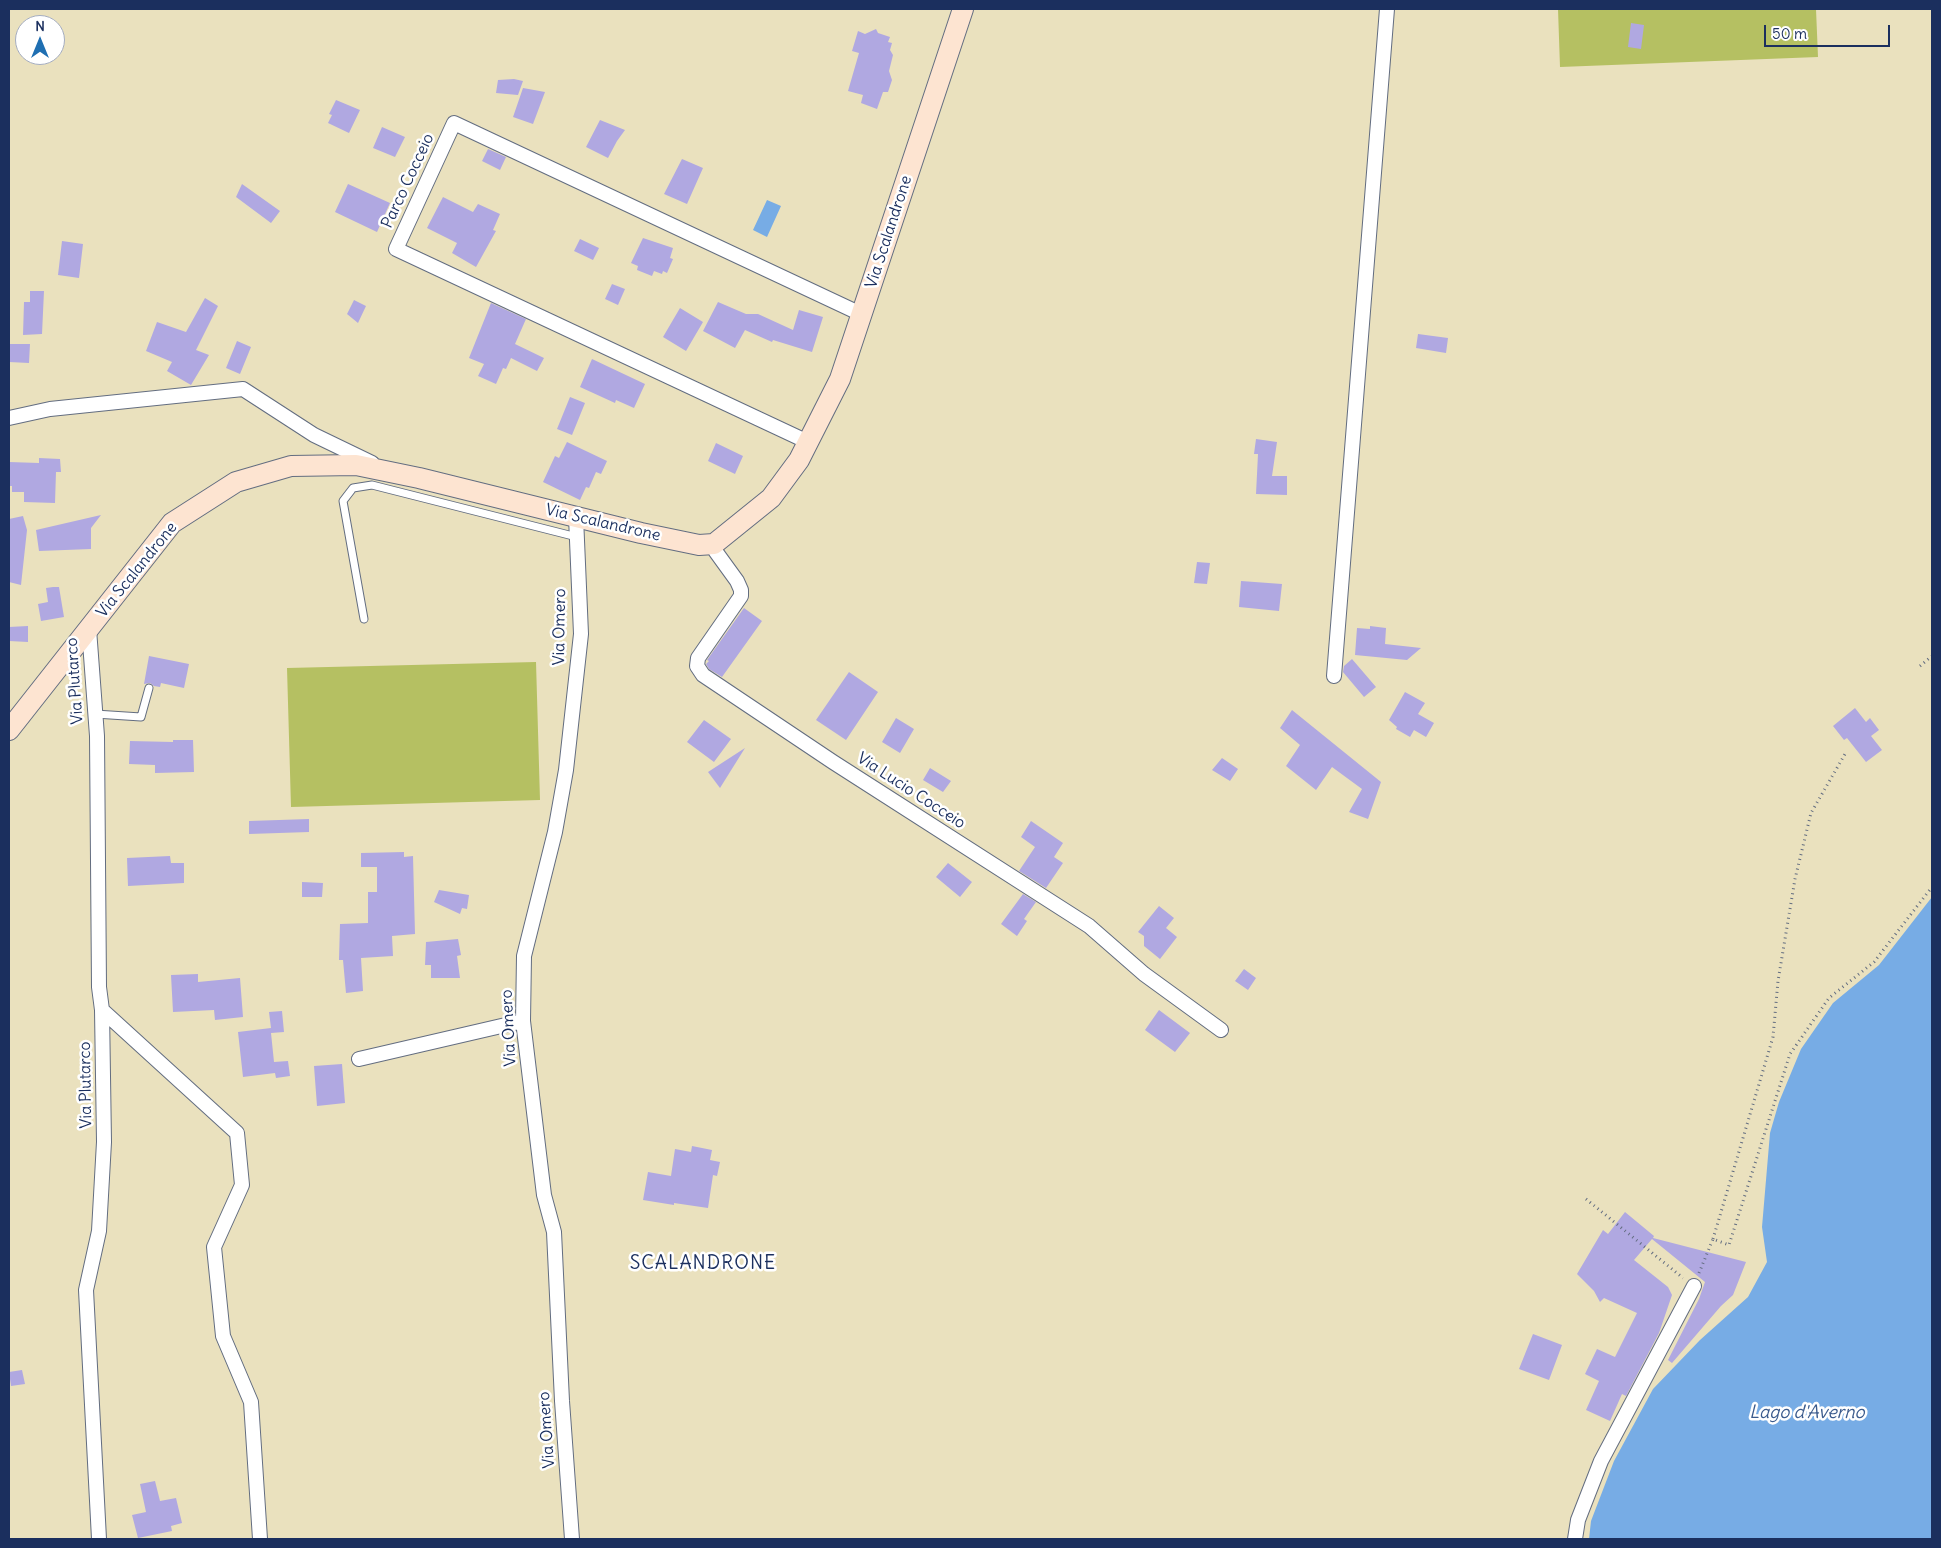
<!DOCTYPE html>
<style>
body{margin:0}
#map{position:relative;width:1941px;height:1548px;overflow:hidden;background:#eae1be;font-family:Delius,sans-serif}
canvas{display:block}
.frame{position:absolute;inset:0;border:10px solid #1b2f5e;pointer-events:none}
.north{position:absolute;left:15px;top:15px;width:50px;height:50px;box-sizing:border-box;background:#fff;border:1px solid #a4acbf;border-radius:50%;rotate:0deg;font-size:14px;font-weight:700;line-height:20px;text-align:center;color:#1b2f5e}
.north::after{content:'';display:block;margin:auto;width:18px;height:22px;background:#1f6fb2;clip-path:polygon(50% 0,100% 100%,50% 72%,0 100%)}
.scale{position:absolute;left:1764px;top:25px;width:126px;height:22px;box-sizing:border-box;border:2px solid #1b2f5e;border-top:0;padding-left:6px;font-size:15px;line-height:18px;white-space:nowrap;color:#1b2f5e;-webkit-text-stroke:4px #fff;paint-order:stroke}
</style>
<div id="map">
<canvas width="1941" height="1548"></canvas>
<div class="frame"></div>
<div class="north">N</div>
<div class="scale">50 m</div>
</div>
<script>
const ctx = document.querySelector('canvas').getContext('2d');
ctx.lineJoin = 'round';
function paint(path, color) {
  ctx.fillStyle = color;
  ctx.fill(path, 'evenodd');
}
function poly(rows) {
  const path = new Path2D();
  for (const r of rows) {
    path.moveTo(r[0], r[1]);
    for (let i = 2; i < r.length; i += 2) path.lineTo(r[i], r[i + 1]);
  }
  return path;
}
function trace(path, color, width, dash) {
  ctx.strokeStyle = color;
  ctx.lineWidth = width;
  ctx.lineCap = dash ? 'butt' : 'round';
  ctx.setLineDash(dash || []);
  ctx.stroke(path);
}
function write(font, color, halo, rows, align = 'center') {
  ctx.font = font + ' Delius,sans-serif';
  ctx.lineWidth = 5;
  ctx.setLineDash([]);
  ctx.textBaseline = 'middle';
  ctx.strokeStyle = halo;
  ctx.fillStyle = color;
  for (const [text, x, y, turn = 0] of rows) {
    ctx.save();
    ctx.translate(x, y);
    ctx.rotate((+turn || 0) * Math.PI / 180);
    ctx.textAlign = isNaN(turn) ? turn : align;
    if (halo) ctx.strokeText(text, 0, 0);
    ctx.fillText(text, 0, 0);
    ctx.restore();
  }
}
const green = poly([
 [1558,9,1816,9,1818,57,1560,67],
 [536,662,540,800,291,807,287,668]
]);
const water = poly([
 [767,200,781,206,767,237,753,230],
 [1932,897,1932,1539,1589,1539,1591,1521,1614,1461,1653,1389,1700,1340,1748,1297,1767,1262,1762,1227,1770,1133,1779,1102,1801,1049,1833,1003,1879,965]
]);
const building = poly([
 [1631,23,1644,25,1641,49,1628,47],
 [876,29,878,33,890,37,888,42,892,43,890,50,893,55,889,71,892,80,888,92,883,92,877,109,861,103,863,95,848,91,859,53,852,51,858,31,865,34],
 [514,79,523,81,518,95,496,93,498,80],
 [523,88,545,92,533,124,513,117],
 [336,100,360,110,349,133,328,123,332,115,329,114],
 [600,120,625,130,617,141,608,158,586,147],
 [382,127,405,137,395,157,373,148],
 [488,149,506,157,500,170,482,161],
 [682,159,703,168,687,204,664,194],
 [242,184,280,211,271,223,236,197],
 [348,184,390,203,377,232,335,212],
 [443,197,473,212,478,204,500,214,493,230,496,231,476,267,452,253,457,243,427,228],
 [643,238,673,248,670,258,673,259,667,273,663,271,662,274,654,271,652,276,637,270,638,266,631,263],
 [580,239,599,248,593,260,574,251],
 [62,241,83,244,79,278,58,275],
 [612,284,625,289,618,305,605,299],
 [30,291,44,291,42,334,23,335,24,302,30,302],
 [205,298,218,306,196,350,209,355,191,385,167,371,172,362,146,351,157,322,186,332],
 [354,300,366,306,358,323,347,314],
 [718,302,746,314,758,314,793,330,799,310,823,317,812,352,773,340,772,342,745,330,735,348,703,331],
 [491,303,526,319,515,344,544,358,537,371,511,358,506,369,503,368,496,384,478,376,484,364,469,358],
 [680,308,703,322,686,351,663,337],
 [1418,334,1448,338,1446,353,1416,348],
 [237,341,251,347,240,374,226,368],
 [9,344,30,344,29,363,9,362],
 [592,359,645,384,634,408,616,400,615,403,580,387],
 [570,397,585,403,572,435,557,429],
 [1256,439,1277,442,1272,476,1287,476,1287,495,1256,494,1258,454,1254,454],
 [567,442,607,461,601,474,596,472,589,488,586,487,580,500,543,482,555,456,559,458],
 [716,443,743,456,735,474,708,461],
 [39,458,60,459,61,472,56,472,55,503,24,502,24,492,12,492,12,486,9,486,9,462,39,463],
 [101,515,91,528,91,549,39,551,36,530],
 [23,516,27,530,21,585,9,582,9,519],
 [1197,562,1210,563,1207,584,1194,583],
 [1241,581,1282,584,1279,611,1239,607],
 [53,587,59,587,64,617,41,621,38,604,48,602,46,588],
 [744,608,762,621,722,677,709,669,706,664,709,661,707,660],
 [28,626,28,642,9,641,9,627],
 [1370,626,1386,628,1385,644,1421,648,1407,660,1355,655,1357,628,1370,629],
 [149,656,189,664,184,688,161,683,160,687,154,686,150,683,144,684],
 [1352,659,1376,687,1364,697,1343,672,1344,666],
 [849,672,878,692,846,740,816,720],
 [1405,692,1425,703,1418,714,1434,723,1426,737,1414,730,1410,737,1396,729,1397,727,1389,720],
 [1855,708,1866,722,1870,718,1879,730,1871,736,1882,750,1866,762,1847,738,1844,740,1833,726],
 [1292,710,1381,782,1368,819,1349,812,1362,789,1332,767,1316,790,1286,766,1300,745,1280,728],
 [896,718,914,729,900,753,882,742],
 [704,720,731,739,714,762,687,742],
 [173,740,193,740,194,772,155,773,155,765,129,764,130,741,173,742],
 [745,748,720,788,708,772],
 [1222,758,1238,769,1230,781,1212,770],
 [930,768,951,781,943,792,923,780],
 [309,819,309,832,249,834,249,821],
 [1031,821,1063,843,1054,857,1063,863,1046,888,1019,871,1035,847,1021,837],
 [404,852,404,857,413,856,415,934,392,936,393,956,361,958,363,991,346,993,343,960,339,960,340,924,368,923,368,892,377,892,377,867,361,867,361,853],
 [170,856,171,863,184,863,184,883,128,886,127,858],
 [948,863,972,882,960,897,936,877],
 [302,882,323,883,322,897,302,897],
 [439,890,469,895,467,909,462,908,460,914,434,902],
 [1023,894,1036,902,1024,919,1027,921,1017,936,1001,924],
 [1159,906,1174,918,1166,928,1177,937,1160,959,1144,946,1144,936,1138,932],
 [458,939,461,955,457,956,460,978,431,978,431,965,425,965,426,942],
 [1244,969,1256,978,1248,990,1235,981],
 [198,974,198,982,240,978,243,1017,215,1020,214,1010,173,1012,171,975],
 [1159,1010,1190,1033,1175,1052,1145,1030],
 [282,1011,284,1032,271,1033,274,1062,288,1061,290,1076,276,1078,275,1073,243,1077,238,1032,271,1028,269,1012],
 [342,1064,345,1103,317,1106,314,1066],
 [692,1146,712,1150,710,1160,720,1162,717,1176,713,1175,708,1208,674,1203,674,1205,643,1200,648,1172,671,1176,675,1149,691,1152],
 [1625,1212,1654,1236,1653,1238,1746,1262,1733,1295,1721,1306,1672,1363,1668,1360,1699,1299,1705,1282,1652,1239,1634,1260,1668,1287,1672,1295,1659,1333,1626,1396,1622,1394,1610,1421,1586,1410,1599,1381,1585,1374,1597,1349,1615,1357,1637,1313,1604,1298,1600,1302,1594,1291,1577,1274,1603,1230,1608,1234],
 [1533,1334,1562,1345,1549,1380,1519,1369],
 [22,1370,25,1384,11,1386,9,1372],
 [155,1481,160,1501,176,1498,182,1523,171,1526,172,1531,138,1538,132,1515,146,1512,140,1484]
]);
const path = poly([
 [1920,666,1932,656],
 [1586,1199,1683,1278],
 [1713,1239,1773,1037,1778,981,1795,879,1811,813,1845,754],
 [1699,1273,1713,1239,1729,1245,1790,1054,1829,998,1874,962,1932,887]
]);
const lane = poly([
 [364,619,343,501,353,488,372,485,577,537],
 [95,714,141,717,149,688]
]);
const street = poly([
 [9,418,50,409,243,389,314,435,372,463],
 [808,442,396,249,454,123,861,314],
 [714,544,716,552,737,581,741,590,741,596,698,658,697,666,703,675,833,762,1089,926,1144,974,1221,1030],
 [89,629,97,736,99,987,102,1010,104,1142,99,1231,86,1290,99,1539],
 [1334,676,1387,9],
 [102,1010,237,1133,242,1185,214,1247,223,1336,251,1402,260,1539],
 [359,1059,523,1021],
 [572,1539,562,1401,554,1232,544,1195,523,1021,524,956,555,832,566,770,581,634,576,517],
 [1575,1539,1578,1520,1601,1461,1694,1286]
]);
const secondary = poly([
 [9,730,172,523,236,482,291,466,356,465,419,478,641,533,699,545,714,544,771,498,799,460,840,379,963,9]
]);
const streetNames = [
 ["Parco Cocceio",408,181,-65],
 ["Via Scalandrone",889,232,-72],
 ["Via Scalandrone",603,523,13],
 ["Via Scalandrone",137,570,-51],
 ["Via Omero",560,627,-89],
 ["Via Plutarco",75,681,-94],
 ["Via Lucio Cocceio",911,791,33],
 ["Via Omero",509,1028,-93],
 ["Via Plutarco",86,1085,-91],
 ["Via Omero",547,1430,-94]
];
const waterNames = [
 ["Lago d'Averno",1807,1413]
];
const quarterNames = [
 ["SCALANDRONE",703,1264]
];
paint(green, '#b5c062');
paint(water, '#77ace5');
paint(building, '#b0a8e1');
trace(lane, '#636d80', 9);
trace(street, '#636d80', 16);
trace(secondary, '#636d80', 22);
trace(path, '#636d80', 3, [1, 4]);
trace(lane, '#fff', 7);
trace(street, '#fff', 14);
trace(secondary, '#fde4d1', 20);
write('16px', '#1b2f5e', '#fff', streetNames);
write('italic 18px', '#3b5b8d', '#fff', waterNames);
ctx.letterSpacing = '1px';
write('19px', '#1b2f5e', '#fff', quarterNames);
ctx.letterSpacing = '0px';
</script>
